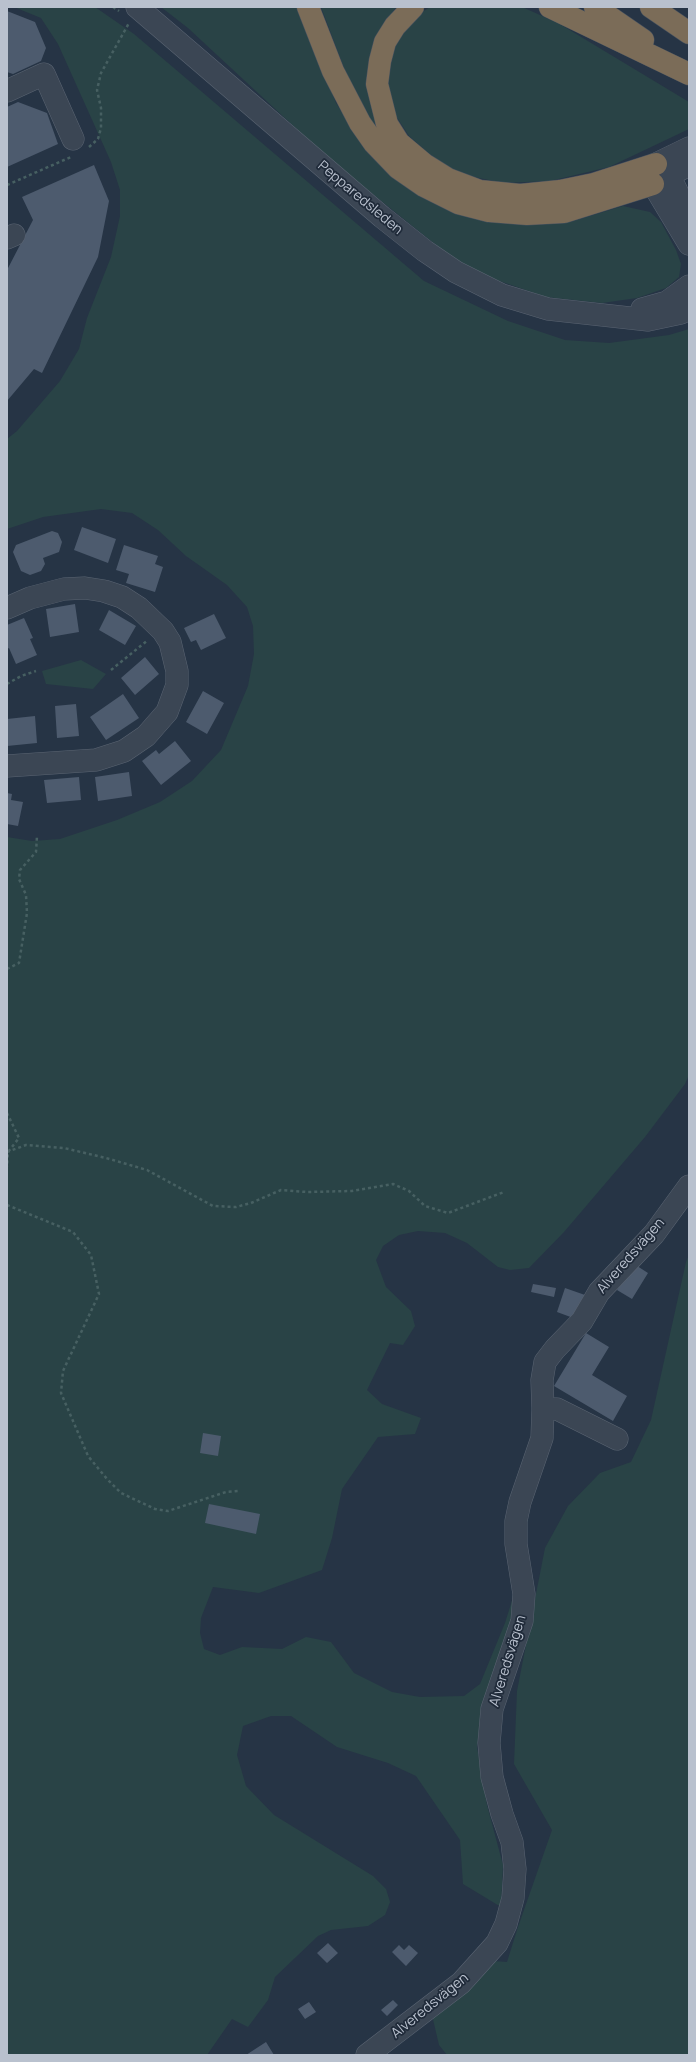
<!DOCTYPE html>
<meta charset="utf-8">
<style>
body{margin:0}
#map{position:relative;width:696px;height:2062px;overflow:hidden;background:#263445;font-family:Manrope,sans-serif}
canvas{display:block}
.frame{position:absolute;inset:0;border:8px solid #b9c1ce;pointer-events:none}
</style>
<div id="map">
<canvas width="696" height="2062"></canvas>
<div class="frame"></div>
</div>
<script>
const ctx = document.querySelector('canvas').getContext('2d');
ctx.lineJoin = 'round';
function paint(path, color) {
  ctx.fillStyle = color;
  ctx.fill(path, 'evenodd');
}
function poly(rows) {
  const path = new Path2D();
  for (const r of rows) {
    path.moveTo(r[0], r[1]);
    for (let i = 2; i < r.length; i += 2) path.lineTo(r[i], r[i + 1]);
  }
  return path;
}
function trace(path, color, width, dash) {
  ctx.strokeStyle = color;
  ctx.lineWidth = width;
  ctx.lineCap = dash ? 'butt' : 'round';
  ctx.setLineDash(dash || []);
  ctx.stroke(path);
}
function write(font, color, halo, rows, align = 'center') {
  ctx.font = font + ' Manrope,sans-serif';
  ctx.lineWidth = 3.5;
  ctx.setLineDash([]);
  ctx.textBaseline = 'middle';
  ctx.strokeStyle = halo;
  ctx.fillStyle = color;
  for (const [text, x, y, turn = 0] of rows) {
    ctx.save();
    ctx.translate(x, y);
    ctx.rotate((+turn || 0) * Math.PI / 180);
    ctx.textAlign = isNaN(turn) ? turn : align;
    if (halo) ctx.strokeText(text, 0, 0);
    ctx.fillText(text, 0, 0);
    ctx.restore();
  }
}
const green = poly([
 [14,7,95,7,134,34,424,281,508,321,565,340,609,343,669,335,689,329,689,1075,685,1084,645,1137,564,1232,529,1268,510,1270,498,1267,467,1243,445,1233,418,1231,399,1235,383,1246,376,1260,386,1287,411,1311,415,1326,403,1345,390,1343,367,1390,382,1404,421,1418,415,1434,378,1437,342,1489,332,1538,322,1570,259,1593,213,1587,201,1618,200,1633,204,1649,220,1655,242,1647,282,1649,306,1637,331,1642,354,1673,392,1692,420,1697,464,1696,480,1684,505,1623,515,1591,513,1627,482,1714,477,1747,487,1805,503,1865,501,1907,463,1884,460,1840,416,1776,388,1763,337,1747,291,1716,271,1716,243,1726,237,1755,246,1786,274,1815,373,1876,386,1889,390,1902,385,1915,368,1926,331,1930,318,1936,275,1977,268,2000,248,2027,232,2019,207,2055,7,2055,7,837,32,841,60,839,117,820,160,802,192,781,221,750,248,686,254,654,253,626,247,607,227,585,186,556,158,530,132,513,101,509,43,517,7,529,7,439,17,431,60,381,79,349,87,318,111,257,120,216,120,190,111,162,58,44,41,18],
 [161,7,298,7,336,103,370,155,487,218,530,225,573,221,623,206,650,212,661,222,676,250,681,264,679,277,666,288,637,298,602,303,546,297,488,277,451,257,329,159,188,28],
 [321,7,396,7,376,37,369,60,367,84,379,136,350,84],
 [430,7,522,7,558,23,689,102,689,129,609,167,550,181,503,183,460,174,434,158,409,136,396,116,387,90,390,62,398,36,413,18],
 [81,660,106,674,93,689,46,684,42,671],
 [689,1255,689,2055,447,2055,439,2045,432,2015,493,1961,507,1962,518,1927,552,1830,514,1764,517,1691,545,1548,568,1506,600,1473,631,1462,651,1420,686,1262]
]);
const building = poly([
 [7,11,35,22,46,48,41,61,13,74,7,72],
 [18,102,47,113,58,144,7,167,7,107],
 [94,165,109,201,98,257,42,373,34,369,7,401,7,270,33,220,22,197],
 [82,527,116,539,108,563,74,550],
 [52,531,58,533,62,542,59,552,43,558,45,564,41,571,30,575,21,571,13,552,16,545],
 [124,545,158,556,155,564,163,567,155,592,126,583,129,574,116,570],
 [75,604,79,632,50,637,46,609],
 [109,610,136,626,125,645,99,630],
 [214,614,226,638,201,650,196,640,191,642,184,628],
 [24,618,33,638,30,639,37,655,16,664,9,648,7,649,7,625],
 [145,657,159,674,135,695,121,678],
 [203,691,224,703,207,734,186,722],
 [123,694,139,718,106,740,90,717],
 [76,704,79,736,57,738,55,706],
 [35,716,37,743,7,746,7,719],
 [175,741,191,761,161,785,142,761,156,750,159,754],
 [129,772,132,796,98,801,95,777],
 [79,777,81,800,47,803,44,780],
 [7,793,12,794,11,800,23,802,18,826,7,824],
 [634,1264,648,1273,632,1299,617,1290],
 [533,1284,556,1288,554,1297,531,1292],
 [565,1288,585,1295,576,1319,557,1312],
 [586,1333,609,1347,592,1375,627,1396,613,1421,554,1386],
 [203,1433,221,1436,218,1456,200,1453],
 [209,1504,260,1514,256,1534,205,1523],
 [328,1943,338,1953,327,1963,317,1953],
 [399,1945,404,1950,409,1945,418,1953,406,1966,392,1952],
 [393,2000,398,2005,387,2016,381,2010],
 [309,2002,316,2012,305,2019,298,2009],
 [266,2042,274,2055,246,2055]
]);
const path = poly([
 [113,7,119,11],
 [89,147,98,139,101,128,101,108,97,90,101,73,129,23],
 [7,185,71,157],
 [111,670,148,640],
 [7,684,21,676,36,671],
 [7,969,19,963,27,913,26,895,19,879,20,870,36,852,37,836],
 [7,1113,19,1138,8,1152,7,1167],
 [7,1152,26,1145,64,1148,106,1158,147,1170,213,1206,236,1207,251,1203,281,1190,307,1192,352,1191,393,1184,409,1191,425,1206,448,1213,504,1192],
 [7,1205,73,1232,91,1255,99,1294,63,1371,61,1393,88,1456,107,1479,121,1493,155,1509,168,1511,226,1492,239,1491]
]);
const minor = poly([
 [137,7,382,217,425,251,456,272,502,295,548,309,648,320,681,313,689,309],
 [7,91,44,74,73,139],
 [656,164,669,175,689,216],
 [656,164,689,148],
 [656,165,653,184,689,244],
 [656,182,689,165],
 [7,238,14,235],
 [642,309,667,302,689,286],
 [7,608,30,598,64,589,85,588,104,591,122,597,139,608,163,631,170,642,177,671,177,685,167,712,146,736,124,751,96,760,7,766],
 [543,1409,557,1409,617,1439],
 [367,2055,461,1983,497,1943,506,1924,513,1898,515,1869,512,1842,502,1814,492,1777,489,1743,492,1709,522,1621,524,1594,516,1544,516,1521,520,1502,542,1438,543,1409,542,1380,545,1362,555,1349,582,1321,599,1292,654,1234,689,1186]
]);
const highway = poly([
 [308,7,333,71,360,123,374,143,398,168,424,186,458,203,489,211,527,214,564,212,653,184],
 [413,7,395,26,385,42,380,61,377,84,387,124,399,143,424,164,448,179,480,191,520,195,560,191,594,184,656,164],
 [550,7,689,74],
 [595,7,643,40],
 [651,7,689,33]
]);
const streetNames = [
 ["Pepparedsleden",360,198,40],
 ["Alveredsvägen",631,1256,-49],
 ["Alveredsvägen",508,1661,-73],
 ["Alveredsvägen",430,2006,-39]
];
paint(green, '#294346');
paint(building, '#4d5b6e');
trace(minor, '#5a6472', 23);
trace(highway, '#46515f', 23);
trace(path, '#476062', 2.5, [3, 3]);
trace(minor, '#3b4654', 22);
trace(highway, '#7b6c58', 22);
write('14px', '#b9c1ce', '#202b3a', streetNames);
</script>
